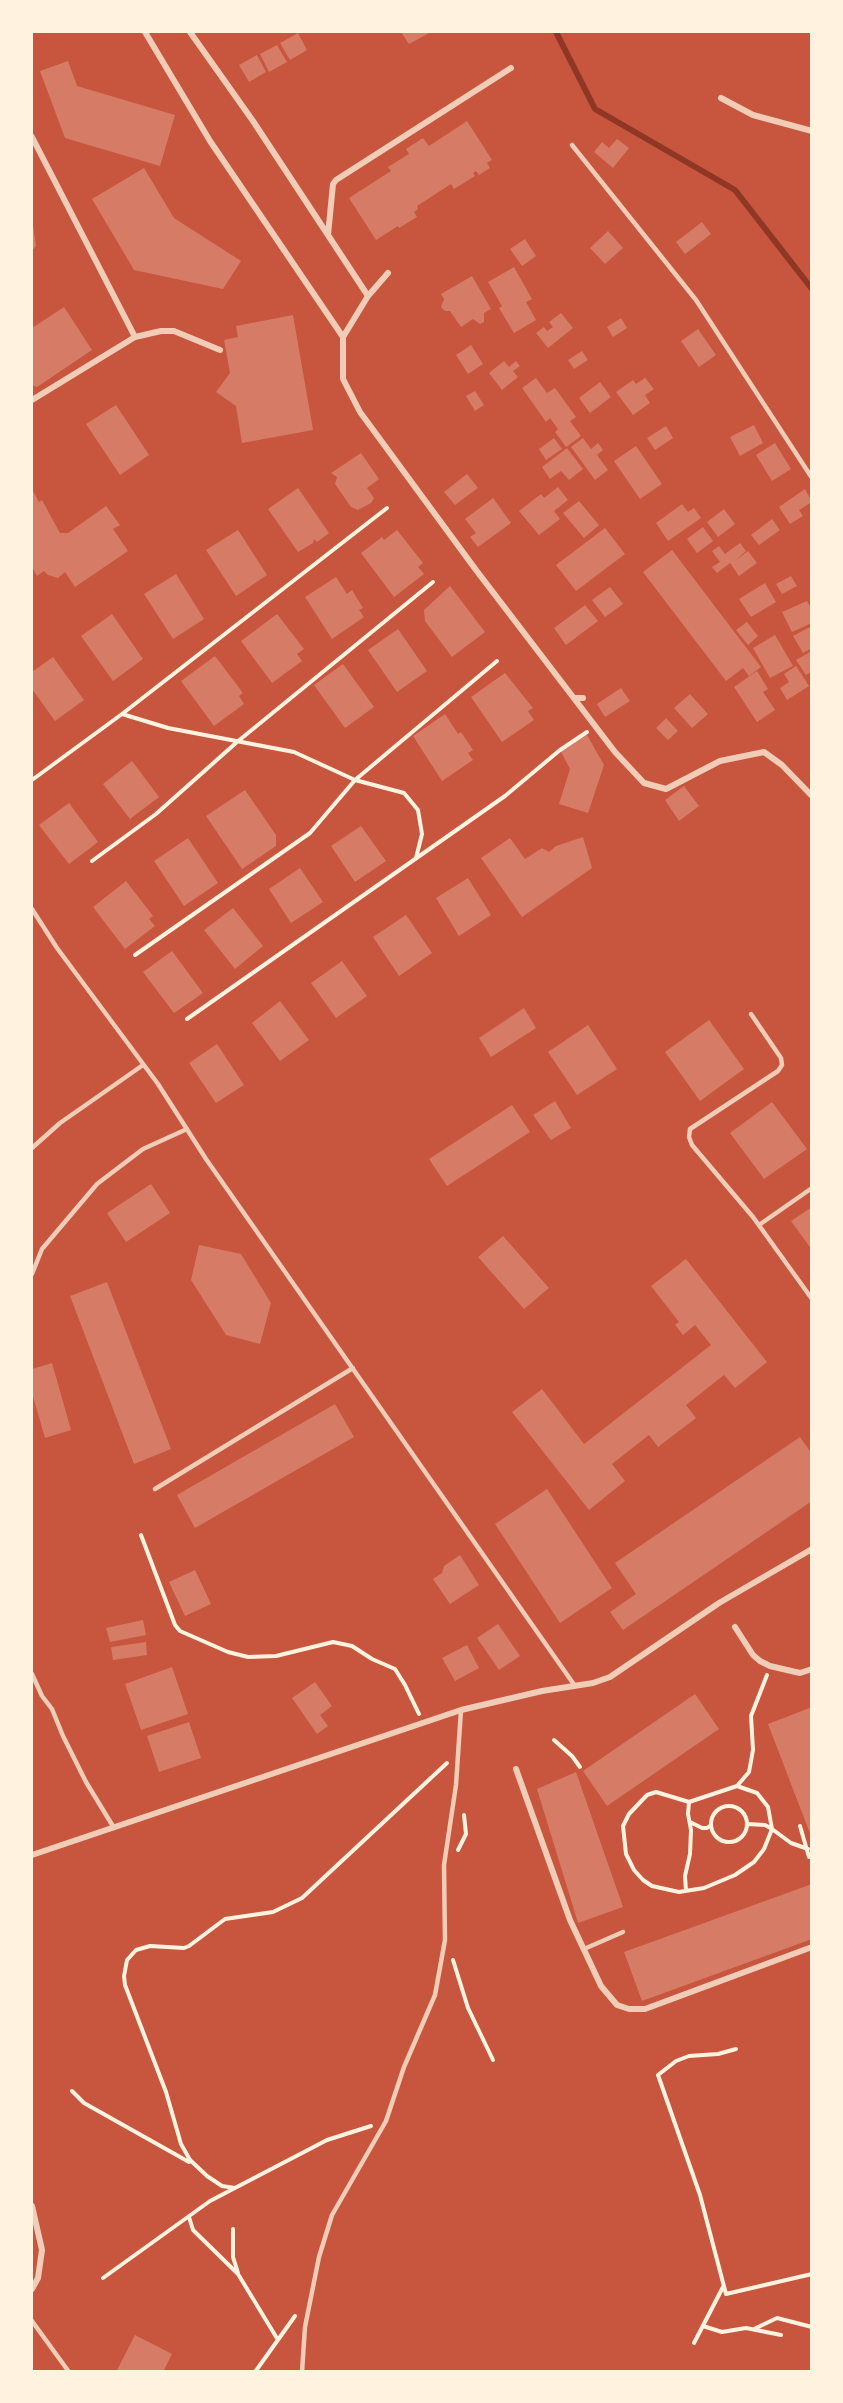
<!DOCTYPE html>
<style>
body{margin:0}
#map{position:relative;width:843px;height:2403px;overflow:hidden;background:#c8553d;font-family:"PT Sans Narrow",sans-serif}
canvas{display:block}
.frame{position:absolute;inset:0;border:33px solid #fff3e0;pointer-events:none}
</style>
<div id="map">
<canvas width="843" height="2403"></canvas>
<div class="frame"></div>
</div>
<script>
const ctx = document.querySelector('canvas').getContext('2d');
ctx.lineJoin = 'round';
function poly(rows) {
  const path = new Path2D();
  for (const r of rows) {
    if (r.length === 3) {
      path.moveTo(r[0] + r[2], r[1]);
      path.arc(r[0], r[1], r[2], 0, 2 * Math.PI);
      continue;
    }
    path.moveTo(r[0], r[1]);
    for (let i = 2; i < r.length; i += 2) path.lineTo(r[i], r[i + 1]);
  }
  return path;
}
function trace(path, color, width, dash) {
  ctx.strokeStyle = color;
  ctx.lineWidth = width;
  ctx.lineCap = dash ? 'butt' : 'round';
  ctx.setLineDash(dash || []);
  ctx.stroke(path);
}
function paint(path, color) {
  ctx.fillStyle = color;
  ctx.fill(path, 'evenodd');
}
const stream = poly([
 [556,32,595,109,735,190,812,289]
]);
const building = poly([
 [401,32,431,32,409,44],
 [298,33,307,50,290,60,280,43],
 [277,45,287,62,269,72,260,54],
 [257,55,266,72,249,82,239,65],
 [68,61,77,86,175,115,160,166,65,138,40,71],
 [467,121,492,160,487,163,490,168,479,175,476,171,473,173,475,176,454,189,451,184,417,206,418,209,414,212,417,217,399,228,398,226,376,240,349,198,391,171,388,167,409,154,406,149,423,138,429,146],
 [617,139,629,148,613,168,594,152,602,142,609,148],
 [144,168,174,218,241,261,223,289,134,270,92,199],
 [32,218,36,246,32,251],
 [702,222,711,234,685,254,676,242],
 [608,231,623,248,605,264,590,248],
 [525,239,536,256,522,266,510,249],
 [514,267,532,299,526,302,536,320,514,333,499,308,502,306,488,282],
 [472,276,491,309,484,313,484,322,480,324,473,319,461,327,450,311,445,311,441,307,444,299,441,294],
 [64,307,92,350,37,387,32,385,32,328],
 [561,313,573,328,548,348,536,333,544,327,547,331,553,327,549,322],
 [293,315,313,430,242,443,236,406,216,392,230,373,224,340,238,337,236,326],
 [621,318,627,328,613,337,607,327],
 [698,329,716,355,699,367,681,341],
 [471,345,483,364,468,374,456,355],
 [582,351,588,360,574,369,568,360],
 [504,361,509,367,516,361,520,366,513,371,518,377,502,390,489,373],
 [536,378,547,393,555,388,576,417,570,421,581,436,566,447,555,432,558,429,550,418,546,422,522,388],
 [645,378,654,389,645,395,650,403,633,415,616,392,633,380,636,384],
 [600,382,611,397,590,413,579,398],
 [475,391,484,405,475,411,466,396],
 [116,405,149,455,120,475,86,424],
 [754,425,763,443,740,456,730,437],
 [666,426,673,438,655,450,647,438],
 [554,438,562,449,546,460,539,449],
 [583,438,591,449,598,443,603,450,597,455,608,470,595,480,571,447],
 [775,443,791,469,772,481,756,455],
 [636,446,662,484,640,499,614,461],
 [567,448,583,469,569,480,561,471,550,479,542,467],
 [361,453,379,479,367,488,374,498,371,503,358,510,351,507,335,484,337,477,331,473],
 [467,474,478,488,455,505,444,492],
 [558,487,568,500,554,511,560,519,539,535,519,511,541,494,544,498],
 [298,488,329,533,317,542,314,539,313,543,298,552,268,509],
 [32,489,39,502,42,500,60,533,68,533,106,506,120,525,113,529,128,551,75,587,65,572,58,578,48,575,44,571,37,576,32,567],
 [805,489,812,502,799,510,803,516,790,524,779,507],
 [493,498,511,523,478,547,470,537,476,533,465,519],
 [579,501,599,525,584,538,563,513],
 [682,504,688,512,694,508,701,518,668,541,656,523],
 [724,509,735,524,718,537,707,522],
 [772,519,780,530,759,545,751,535],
 [703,527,713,541,697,553,687,539],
 [605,528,625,554,576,591,556,565],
 [238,530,267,575,236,596,206,550],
 [397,530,423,563,418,567,424,574,394,597,361,553,382,537,384,540],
 [740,543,746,551,736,560,748,551,757,563,739,576,730,563,717,573,712,567,720,562,712,551,719,546,725,554],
 [672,550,761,667,749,676,743,668,726,681,643,572],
 [176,574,204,619,173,639,144,594],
 [791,576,797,586,782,594,776,584],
 [336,577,347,594,352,590,363,608,359,610,364,617,332,639,305,597],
 [765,583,776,602,751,617,739,599],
 [450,586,485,632,452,657,425,621,424,610],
 [610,587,623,604,605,617,592,600],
 [807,601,812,610,812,623,792,632,782,612],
 [585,605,598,621,566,645,554,628],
 [112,614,143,659,113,681,81,636],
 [277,614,304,649,297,654,302,661,272,683,241,641],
 [747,622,758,636,748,645,736,630],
 [810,627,812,648,803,653,793,636],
 [398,629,427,671,397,692,368,650],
 [775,635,793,666,770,678,753,648],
 [812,651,812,671,806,675,796,660],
 [215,656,243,693,239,696,244,704,214,726,181,681],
 [53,657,84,700,55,721,32,689,32,672],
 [343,664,374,707,345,728,314,685],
 [796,666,809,686,787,700,780,688,789,682,784,674],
 [757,671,768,689,763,692,775,710,757,722,734,687],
 [505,673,533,708,528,711,534,720,502,742,471,697],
 [621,688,630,701,605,717,597,704],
 [690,694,708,714,692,728,674,708],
 [445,714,458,734,461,732,473,750,468,753,473,760,442,781,413,736],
 [666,718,678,731,668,740,656,728],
 [587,735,604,765,588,813,559,804,570,769,560,750],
 [132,761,159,797,130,819,103,784],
 [684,786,699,806,679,821,665,800],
 [245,790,276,835,276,846,242,869,206,816],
 [69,803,98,842,69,864,39,825],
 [361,826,386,861,355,882,331,846],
 [583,837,592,868,522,917,481,858,510,838,525,859,542,848,549,852,556,846],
 [188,838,218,883,184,906,154,861],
 [300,868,323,902,291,923,269,889],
 [468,878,491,915,459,936,436,898],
 [126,881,153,916,149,919,155,926,125,949,93,907],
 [233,908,263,946,235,969,204,930],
 [406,915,432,953,399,976,373,937],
 [172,951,203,993,174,1013,143,972],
 [342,961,367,996,336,1018,311,983],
 [280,1001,309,1040,280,1061,252,1023],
 [524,1008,536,1028,491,1057,479,1038],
 [709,1020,744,1069,700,1101,665,1052],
 [588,1025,617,1069,577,1095,548,1052],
 [217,1044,244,1085,216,1103,189,1063],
 [555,1101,571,1128,551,1140,533,1115],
 [772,1102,807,1149,764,1179,730,1133],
 [512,1105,530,1132,447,1186,429,1159],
 [151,1184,170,1213,126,1242,107,1213],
 [812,1207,812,1250,791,1221],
 [503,1236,549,1288,524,1309,478,1257],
 [199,1245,241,1254,271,1303,260,1344,226,1335,191,1280],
 [686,1259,767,1362,735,1388,724,1375,686,1405,696,1418,658,1447,649,1435,612,1464,625,1481,589,1510,512,1412,542,1389,584,1444,711,1345,695,1325,683,1335,675,1325,679,1322,651,1286],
 [107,1282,171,1449,134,1464,70,1296],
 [52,1363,71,1430,45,1438,32,1393,32,1369],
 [335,1404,354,1437,195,1528,177,1495],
 [800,1437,812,1454,812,1501,623,1630,610,1612,636,1594,615,1563],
 [547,1489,612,1588,560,1623,495,1524],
 [460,1555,479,1585,450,1604,433,1579,442,1573,444,1566],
 [195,1570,211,1604,185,1616,169,1582],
 [143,1620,146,1635,110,1642,106,1628],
 [498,1624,520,1656,499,1670,477,1638],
 [146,1642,147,1655,113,1660,111,1647],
 [467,1645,479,1668,455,1681,442,1658],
 [172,1667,188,1714,141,1730,125,1684],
 [315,1682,332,1706,320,1715,328,1726,317,1734,292,1698],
 [695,1694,719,1729,607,1806,583,1771],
 [812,1707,812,1836,811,1836,768,1724],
 [189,1722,201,1758,159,1772,147,1736],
 [576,1772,623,1907,578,1923,537,1789],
 [812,1884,812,1939,642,2001,624,1952],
 [135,2335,172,2354,163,2372,116,2372]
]);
const path = poly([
 [122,714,387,508],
 [32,780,122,714,168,728,294,752,355,780,404,793,418,810,422,834,416,858],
 [92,861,156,814,237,742,433,582],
 [135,955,310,833,355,780,497,661],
 [187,1019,505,796,560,750,587,732],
 [141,1535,175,1625,180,1631,228,1652,248,1657,276,1656,333,1642,352,1646,372,1659,395,1669,405,1685,419,1714],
 [554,1740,572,1756,580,1767],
 [737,1786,749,1772,753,1750,751,1716,767,1675],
 [729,1824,18],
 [690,1822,702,1828,707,1828,711,1825],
 [747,1824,765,1825,772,1829,764,1849,754,1862,735,1875,704,1888,679,1892,652,1886,643,1880,634,1870,626,1854,623,1826,629,1814,647,1795,656,1792,689,1802,737,1786,757,1793,768,1807,772,1829,791,1843,808,1849],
 [800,1826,809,1857],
 [458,1850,466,1834,464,1815],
 [686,1891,685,1876,690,1854,691,1830,688,1814,689,1802],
 [453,1960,468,2008,493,2060],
 [736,2049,718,2054,689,2056,676,2061,658,2075,700,2195,726,2294,812,2274],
 [72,2091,84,2103,189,2162],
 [235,2188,222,2186,207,2176,190,2160,181,2144,166,2092,125,1985,124,1976,127,1960,136,1950,150,1946,184,1948,189,1946,225,1919,273,1912,302,1898,447,1763],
 [189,2217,193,2230,238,2274,278,2340],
 [233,2229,233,2257,238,2273],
 [103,2278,210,2201,327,2140,371,2126],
 [703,2326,722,2332,746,2328,781,2335],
 [754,2329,777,2318,812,2327],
 [694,2343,723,2287],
 [255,2372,295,2316]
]);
const service = poly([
 [572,145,696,300,812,478],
 [32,909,57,948,158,1084,206,1159,575,1686],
 [751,1014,781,1058,782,1065,778,1071,690,1129,689,1137,692,1145,753,1217,812,1299],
 [32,1148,60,1123,143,1065],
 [759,1225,812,1188],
 [32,1274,42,1249,97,1184,143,1149,187,1129],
 [155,1489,353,1368],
 [32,1674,42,1696,52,1709,63,1736,86,1782,114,1828],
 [584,1949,623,1932],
 [32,2321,69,2372],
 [302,2372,305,2327,319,2257,332,2215,386,2121,404,2067,435,1995,445,1940,444,1865,456,1785,461,1710]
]);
const minor = poly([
 [145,32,210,141,343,337],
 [190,32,253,121,368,296],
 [721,98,753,115,812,131],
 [32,137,135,337,32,400],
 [328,235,333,184,336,180,511,68],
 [388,273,368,296,343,337,343,379,360,412,476,570,615,752,644,783,666,789,720,761,764,752,782,765,812,796],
 [135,337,161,331,174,331,220,350],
 [574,698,583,698],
 [735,1627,753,1655,760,1661,770,1666,800,1673,812,1669],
 [516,1769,570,1920,601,1986,617,2005,629,2009,645,2009,812,1947],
 [32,1855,461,1710,542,1691,593,1683,610,1677,719,1603,812,1549],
 [32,2206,42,2250,38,2278,32,2289]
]);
trace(stream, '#8f3625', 6);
paint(building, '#d67c66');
trace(path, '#fff3e0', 4);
trace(service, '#f1ccb7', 4.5);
trace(minor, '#f1ccb7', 6);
</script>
